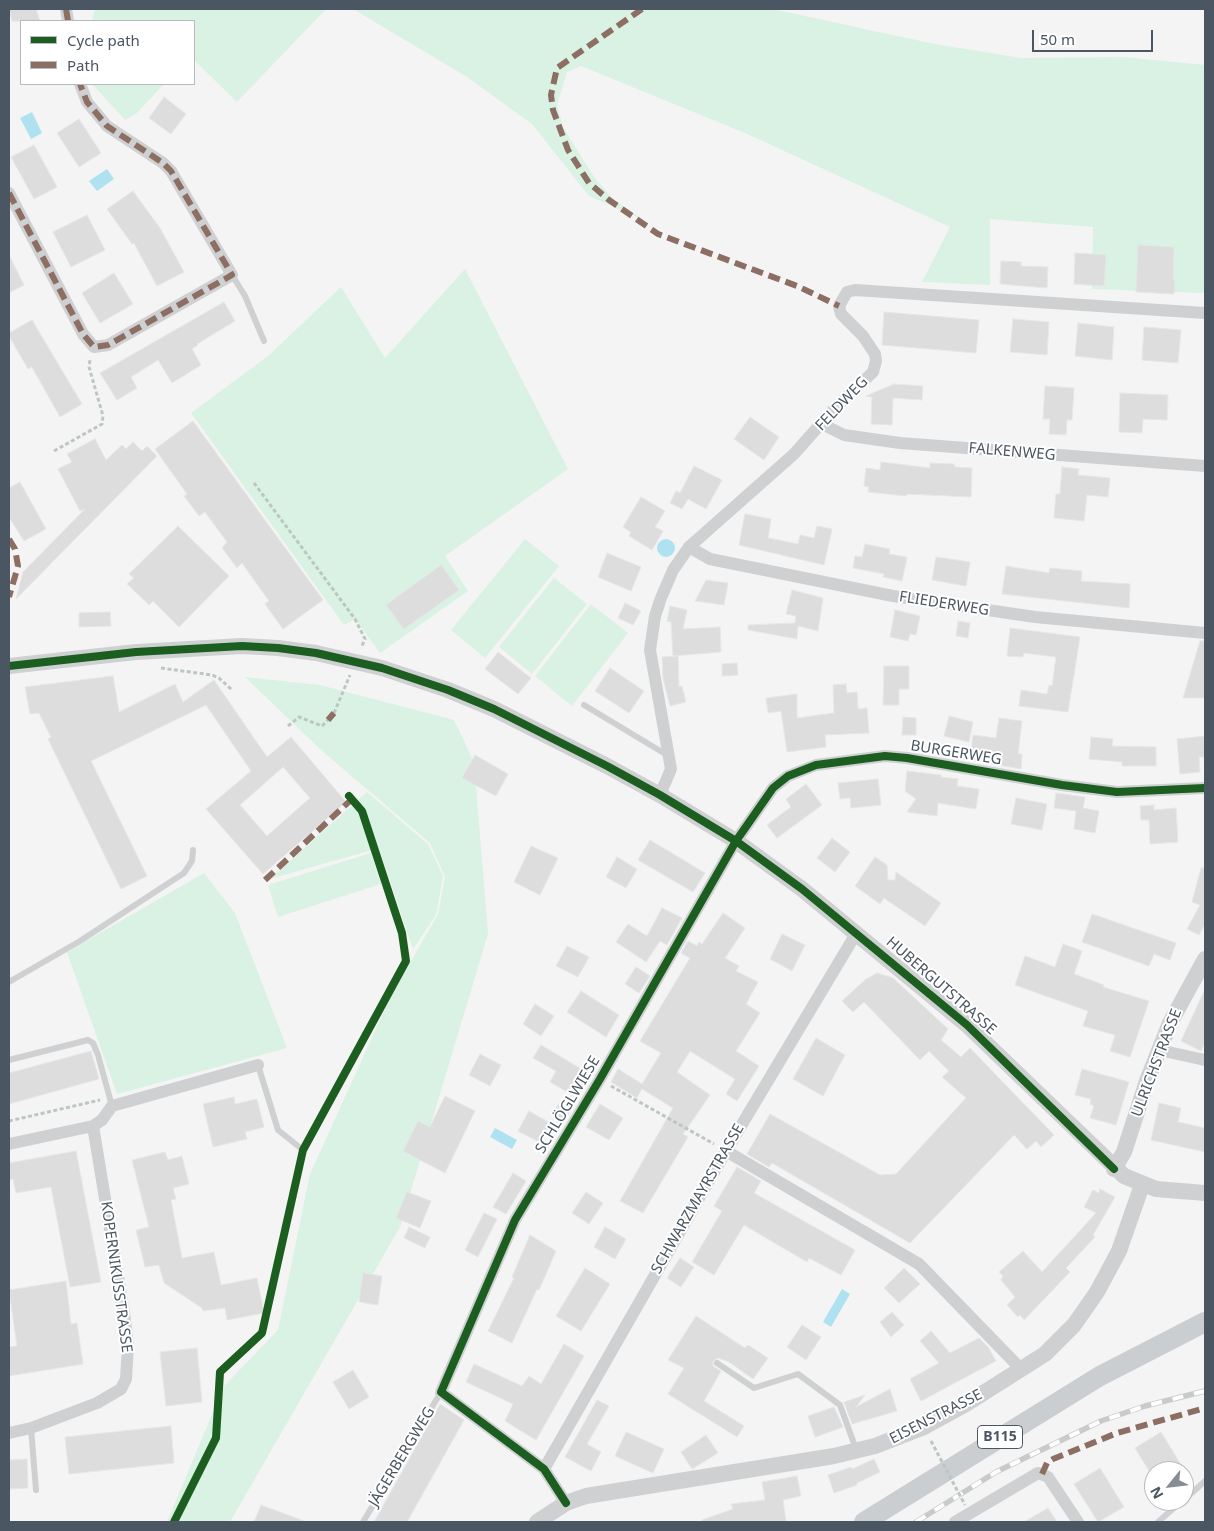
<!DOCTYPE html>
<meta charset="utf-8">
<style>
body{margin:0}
#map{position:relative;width:1214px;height:1531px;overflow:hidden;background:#f4f4f4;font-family:"Noto Sans",sans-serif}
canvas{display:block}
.frame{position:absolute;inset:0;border:10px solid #4a5661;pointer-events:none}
.legend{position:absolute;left:20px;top:20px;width:175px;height:65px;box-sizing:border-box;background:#fff;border:1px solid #b7bbc0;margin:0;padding:6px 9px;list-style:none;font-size:15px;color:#4a5661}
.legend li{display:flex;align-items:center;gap:10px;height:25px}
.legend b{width:25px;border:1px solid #b7bbc0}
.north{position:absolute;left:1144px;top:1461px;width:50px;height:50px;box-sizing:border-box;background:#fff;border:1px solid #b7bbc0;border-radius:50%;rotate:241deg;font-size:14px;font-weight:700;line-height:20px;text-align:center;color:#4a5661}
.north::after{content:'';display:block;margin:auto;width:18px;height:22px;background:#868d94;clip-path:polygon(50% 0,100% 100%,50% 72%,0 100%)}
.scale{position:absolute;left:1032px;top:30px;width:121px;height:22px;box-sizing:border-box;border:2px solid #4a5661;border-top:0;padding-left:6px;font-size:15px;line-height:18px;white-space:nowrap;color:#4a5661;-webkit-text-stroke:4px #fff;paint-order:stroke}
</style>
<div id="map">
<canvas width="1214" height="1531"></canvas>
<div class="frame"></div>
<ul class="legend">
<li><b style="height:6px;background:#1b5e20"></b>Cycle path</li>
<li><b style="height:6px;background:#8d6e63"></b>Path</li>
</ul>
<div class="north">N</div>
<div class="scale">50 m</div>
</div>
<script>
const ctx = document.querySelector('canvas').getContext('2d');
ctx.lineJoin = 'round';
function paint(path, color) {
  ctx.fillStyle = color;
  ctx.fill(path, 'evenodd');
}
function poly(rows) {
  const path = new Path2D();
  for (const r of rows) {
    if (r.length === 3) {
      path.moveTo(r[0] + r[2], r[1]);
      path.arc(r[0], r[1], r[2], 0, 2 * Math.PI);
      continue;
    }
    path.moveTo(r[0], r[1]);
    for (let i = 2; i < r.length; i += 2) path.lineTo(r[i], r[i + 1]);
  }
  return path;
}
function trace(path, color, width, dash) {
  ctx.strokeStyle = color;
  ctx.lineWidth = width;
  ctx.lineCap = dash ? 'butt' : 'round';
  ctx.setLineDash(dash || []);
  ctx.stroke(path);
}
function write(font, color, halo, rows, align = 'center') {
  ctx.font = font + ' "Noto Sans",sans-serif';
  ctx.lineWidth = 4;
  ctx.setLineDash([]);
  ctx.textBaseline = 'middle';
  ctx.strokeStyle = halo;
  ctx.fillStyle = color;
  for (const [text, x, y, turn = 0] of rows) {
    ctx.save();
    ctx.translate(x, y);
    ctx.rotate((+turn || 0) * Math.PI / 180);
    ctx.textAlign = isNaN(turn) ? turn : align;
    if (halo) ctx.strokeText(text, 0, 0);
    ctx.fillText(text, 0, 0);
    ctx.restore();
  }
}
const green = poly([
 [95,9,326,9,237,102,194,60,194,21,92,21],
 [353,9,772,9,935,44,1021,58,1122,57,1205,65,1205,293,1092,289,1093,227,990,219,990,285,922,282,950,227,745,133,581,66,567,72,557,105,563,127,594,177,614,200,644,220,589,196,532,124,467,77],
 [92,84,164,84,137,113,125,120],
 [465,269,568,469,445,556,468,591,380,653,355,619,344,625,191,413,268,356,341,287,385,358],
 [525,539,559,566,485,658,451,630],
 [554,578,587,604,532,674,499,647],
 [591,604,628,633,572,706,535,676],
 [245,677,320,685,454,720,474,762,488,934,400,1227,230,1522,167,1522,224,1386,278,1330,310,1174,389,1000,438,914,445,877,430,843,321,750],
 [367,792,428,844,443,876,436,915,413,949,379,848,270,879],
 [371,853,381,884,278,917,268,885],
 [204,873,235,913,287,1048,117,1094,67,952]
]);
const water = poly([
 [32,112,42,133,31,139,20,118],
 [107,169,114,179,97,191,89,181],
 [666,548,9],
 [495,1128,517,1140,512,1149,490,1137],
 [842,1289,850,1294,831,1327,823,1322]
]);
const building = poly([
 [9,9,36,9,40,21,12,21,9,9],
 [164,97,186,114,171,134,149,118,164,97],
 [79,119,101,153,79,167,57,133,79,119],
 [34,145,57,187,34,199,11,157,34,145],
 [133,191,160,228,184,272,157,286,134,243,132,244,107,209,133,191],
 [87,215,105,250,71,267,53,232,87,215],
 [1138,245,1174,247,1173,279,1175,279,1174,294,1136,292,1138,245],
 [1075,253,1106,255,1104,286,1074,284,1075,253],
 [9,255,24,285,9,293,9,255],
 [1001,261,1021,262,1021,266,1048,267,1047,288,1000,284,1001,261],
 [114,273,133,304,100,323,82,293,114,273],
 [224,302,235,321,197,344,198,345,192,349,201,365,172,383,158,360,131,377,137,388,117,400,100,373,224,302],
 [884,312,979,320,976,353,882,345,884,312],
 [1013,319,1049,322,1047,355,1010,352,1013,319],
 [32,320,82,404,60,417,32,367,28,369,9,336,9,333,32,320],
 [1078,323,1114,327,1112,360,1075,356,1078,323],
 [1144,327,1181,330,1178,363,1142,360,1144,327],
 [894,384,923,386,922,400,893,398,892,425,871,424,872,397,866,396,894,384],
 [1045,386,1074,388,1072,420,1067,420,1066,435,1049,434,1050,419,1043,419,1045,386],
 [1120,393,1168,395,1167,420,1143,419,1142,433,1119,432,1120,393],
 [750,417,779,437,764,460,734,439,750,417],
 [193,421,323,600,283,629,265,604,269,601,242,563,237,568,222,548,227,542,205,512,199,516,184,496,187,494,155,449,193,421],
 [95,439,106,460,122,445,126,449,133,442,142,451,147,446,157,456,16,599,23,572,85,509,80,511,58,469,72,462,67,454,95,439],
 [881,462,930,468,930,463,954,464,955,467,972,468,971,497,907,494,906,496,868,492,869,487,864,486,866,468,880,470,881,462],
 [694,466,722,480,706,509,688,499,682,509,670,503,676,491,680,493,694,466],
 [1062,467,1079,469,1078,475,1110,478,1108,497,1087,495,1084,521,1054,518,1056,494,1060,494,1062,467],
 [20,482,46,529,24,541,9,517,9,488,20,482],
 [641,497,665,511,655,527,663,531,652,550,629,536,631,532,623,527,641,497],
 [745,514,771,519,768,538,798,544,800,535,814,538,817,526,832,529,824,565,739,545,745,514],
 [178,526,229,576,179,627,153,601,149,605,127,584,134,578,129,574,178,526],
 [865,544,890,549,889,554,907,557,902,581,883,577,884,574,853,568,855,556,862,557,865,544],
 [607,553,641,567,631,591,598,577,607,553],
 [936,557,970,562,966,586,932,580,936,557],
 [441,565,459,590,404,629,386,605,441,565],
 [1006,566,1049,573,1050,568,1082,571,1081,581,1130,584,1129,608,1002,594,1006,566],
 [706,580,728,583,724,605,695,601,706,580],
 [792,590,823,598,818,631,798,626,797,639,748,630,748,625,795,623,796,616,786,614,792,590],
 [625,603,641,611,633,625,618,618,625,603],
 [670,606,687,610,683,629,720,627,721,652,673,656,671,622,667,621,670,606],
 [895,610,920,616,916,635,910,634,908,641,890,637,895,610],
 [110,612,111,626,79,627,79,613,110,612],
 [958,621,970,623,968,638,956,636,958,621],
 [1010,628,1080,637,1068,712,1019,706,1021,690,1047,694,1049,685,1052,686,1056,657,1024,653,1023,657,1007,656,1010,628],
 [1200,641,1205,641,1205,698,1183,698,1200,641],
 [498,652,531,678,518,694,485,669,498,652],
 [678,656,679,687,682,686,686,702,670,706,663,678,662,657,678,656],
 [737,663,738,675,722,676,722,664,737,663],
 [884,666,909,666,909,689,899,689,899,705,883,705,884,666],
 [610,668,644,691,629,713,595,691,610,668],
 [113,676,119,712,175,684,183,702,214,680,267,757,291,737,346,802,263,874,206,809,251,771,206,705,91,761,147,876,121,889,48,739,51,737,39,713,30,714,25,687,113,676],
 [283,767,310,798,267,836,240,805,283,767],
 [846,684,847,693,857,692,858,709,867,708,869,733,825,735,826,747,787,752,781,711,768,713,766,698,797,694,797,718,834,713,833,685,846,684],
 [949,716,973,722,969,742,944,736,949,716],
 [903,717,916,718,916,735,902,735,903,717],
 [999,718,1022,721,1018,754,1022,754,1021,769,970,760,973,735,996,738,999,718],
 [1205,736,1205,757,1199,757,1200,772,1180,774,1177,739,1205,736],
 [1091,737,1113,739,1112,746,1156,747,1156,766,1122,766,1122,762,1089,759,1091,737],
 [475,755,508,774,496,796,462,778,475,755],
 [907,771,941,775,941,777,958,779,957,786,979,789,976,809,938,803,937,816,907,812,916,799,905,791,907,771],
 [878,779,881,805,851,808,850,798,840,799,838,783,878,779],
 [806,784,822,805,777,838,767,825,791,807,786,799,806,784],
 [1056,793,1085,797,1083,808,1099,811,1095,833,1074,829,1076,811,1054,808,1056,793],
 [1016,798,1047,804,1042,830,1011,824,1016,798],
 [1154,805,1154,810,1176,808,1178,842,1150,844,1149,820,1141,820,1140,806,1154,805],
 [832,838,850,852,835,872,817,858,832,838],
 [650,840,705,873,693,892,638,860,650,840],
 [531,846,558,858,540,895,514,882,531,846],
 [617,857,637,869,626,888,606,877,617,857],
 [875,857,887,865,888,880,895,880,896,872,941,903,925,926,884,898,880,904,855,886,875,857],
 [1201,868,1205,868,1205,924,1199,935,1187,929,1200,905,1192,902,1201,868],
 [662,908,682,918,667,945,660,941,646,962,616,942,628,924,647,936,662,908],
 [723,913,745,928,725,958,739,966,736,971,758,982,746,1004,760,1013,736,1051,759,1066,737,1101,726,1094,735,1079,690,1051,677,1072,710,1095,683,1134,688,1137,643,1213,620,1201,673,1108,642,1089,637,1098,611,1082,618,1069,642,1084,661,1053,640,1041,690,958,681,953,688,941,697,946,699,942,702,944,723,913],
 [1092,914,1176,943,1170,960,1154,954,1149,966,1082,942,1092,914],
 [782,934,805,945,792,971,770,959,782,934],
 [1063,944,1082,951,1074,974,1104,985,1103,987,1149,1001,1130,1057,1110,1051,1115,1035,1083,1026,1088,1011,1015,985,1025,956,1055,967,1063,944],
 [567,946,589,957,578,977,556,966,567,946],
 [636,967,650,976,639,993,625,984,636,967],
 [877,973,893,978,948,1029,941,1040,961,1057,970,1048,1054,1135,1041,1147,1036,1141,1027,1149,1014,1135,910,1243,772,1163,769,1167,747,1154,770,1114,880,1175,896,1174,966,1098,942,1077,949,1071,929,1051,920,1060,864,1002,853,1012,842,1001,866,979,877,973],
 [1205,989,1205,1041,1201,1051,1181,1041,1205,989],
 [581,991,619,1015,606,1037,567,1012,581,991],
 [535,1004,554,1016,541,1036,523,1024,535,1004],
 [816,1038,845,1055,823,1096,793,1079,816,1038],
 [541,1045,583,1070,569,1093,550,1082,556,1071,533,1058,541,1045],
 [91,1051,99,1079,9,1104,9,1073,91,1051],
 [480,1054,501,1065,490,1086,469,1075,480,1054],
 [1082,1069,1129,1082,1116,1125,1090,1118,1094,1106,1090,1104,1091,1099,1075,1095,1082,1069],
 [445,1096,475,1111,445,1173,403,1151,418,1121,430,1127,445,1096],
 [234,1097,235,1104,257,1099,264,1127,245,1132,247,1139,213,1147,203,1104,234,1097],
 [560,1102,572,1109,564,1121,552,1114,560,1102],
 [1159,1103,1181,1108,1178,1122,1205,1128,1205,1152,1151,1140,1159,1103],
 [600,1104,623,1118,609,1140,586,1127,600,1104],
 [529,1111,550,1123,539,1142,518,1131,529,1111],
 [76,1151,101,1282,70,1287,51,1187,16,1193,13,1179,9,1180,9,1163,76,1151],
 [165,1152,168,1160,182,1156,189,1184,173,1188,176,1199,171,1200,182,1258,214,1252,221,1285,257,1278,264,1313,227,1320,225,1308,203,1311,202,1308,164,1283,159,1265,145,1267,136,1230,149,1227,132,1160,165,1152],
 [737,1167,761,1181,754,1193,855,1250,841,1275,809,1258,807,1262,744,1225,714,1275,692,1262,722,1211,714,1206,737,1167],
 [513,1173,526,1181,506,1214,493,1207,513,1173],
 [1100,1189,1115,1197,1093,1235,1095,1237,1066,1268,1070,1272,1024,1320,1020,1315,1018,1317,1007,1305,1015,1297,1001,1280,1003,1276,999,1272,1023,1251,1042,1272,1096,1213,1084,1207,1093,1190,1099,1193,1100,1189],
 [407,1192,431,1201,420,1228,396,1218,407,1192],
 [586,1192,603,1203,589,1224,572,1213,586,1192],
 [484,1213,497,1219,478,1257,465,1250,484,1213],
 [409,1227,430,1237,425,1248,404,1238,409,1227],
 [605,1227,626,1239,615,1259,594,1247,605,1227],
 [530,1235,556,1251,539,1290,537,1289,512,1343,488,1331,514,1278,512,1277,530,1235],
 [680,1258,694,1267,681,1287,667,1278,680,1258],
 [585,1268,610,1284,581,1331,556,1316,585,1268],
 [904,1268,920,1284,899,1303,884,1288,904,1268],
 [363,1273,382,1276,378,1305,359,1302,363,1273],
 [66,1281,71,1324,77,1323,83,1364,9,1376,9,1347,17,1346,9,1290,66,1281],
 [892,1312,904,1325,891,1337,880,1322,892,1312],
 [696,1316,745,1348,748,1345,768,1358,753,1379,729,1362,718,1358,713,1361,713,1366,721,1371,704,1401,744,1426,737,1437,668,1394,684,1368,668,1360,696,1316],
 [802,1325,821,1337,806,1360,787,1347,802,1325],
 [931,1331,950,1353,979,1338,988,1347,996,1361,921,1401,910,1379,939,1363,920,1341,931,1331],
 [564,1344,584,1356,536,1440,505,1421,513,1404,466,1382,474,1364,522,1386,529,1376,541,1384,564,1344],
 [197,1348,202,1402,166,1406,160,1352,197,1348],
 [353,1370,369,1397,349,1409,333,1382,353,1370],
 [890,1389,897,1411,852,1424,844,1402,865,1395,856,1407,890,1389],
 [597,1400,609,1406,587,1444,601,1452,591,1471,565,1457,597,1400],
 [440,1404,464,1420,407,1522,374,1522,440,1404],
 [834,1407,843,1427,815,1437,808,1416,834,1407],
 [171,1426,174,1463,69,1474,65,1437,171,1426],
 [626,1432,664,1449,653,1473,615,1456,626,1432],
 [1161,1432,1185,1471,1149,1471,1135,1448,1161,1432],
 [706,1435,718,1453,692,1469,681,1452,706,1435],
 [27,1459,28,1488,9,1489,9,1460,27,1459],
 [874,1459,880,1472,857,1483,857,1485,834,1493,828,1475,851,1467,852,1469,874,1459],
 [1100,1468,1124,1507,1098,1522,1074,1484,1100,1468],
 [797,1476,801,1496,783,1500,786,1522,702,1522,702,1520,733,1509,731,1504,765,1500,762,1482,797,1476],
 [261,1505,304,1521,304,1522,254,1522,261,1505],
 [1048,1508,1057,1522,1024,1522,1048,1508]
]);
const path = poly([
 [54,451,102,424,103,416,89,367,90,360],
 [254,483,355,619,365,639,361,648],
 [161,668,212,675,219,678,232,690],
 [334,713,350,675],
 [288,726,299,717,322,726,328,720],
 [611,1086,714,1144],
 [9,1121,100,1100]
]);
const service = poly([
 [232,275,245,296,264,341],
 [584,705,667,755],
 [9,982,80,941,184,873,192,861,193,850],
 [9,1060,88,1040,93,1043,98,1055,112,1106],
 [258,1065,278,1130,303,1150],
 [717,1363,754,1388,798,1374,840,1405,856,1449],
 [31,1428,36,1490],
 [1184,1500,1205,1481],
 [363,1522,441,1392],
 [1158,1522,1182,1501]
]);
const minor = poly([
 [66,9,68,21],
 [9,193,83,334,94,347,108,345,232,275,171,171,163,163,107,126,87,102,80,84],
 [822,424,844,435,900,443,1205,466],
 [689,547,710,559,893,596,1035,617,1205,633],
 [660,795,671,769,650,650,655,616,661,598,673,570,689,547,794,454,834,409,873,372,876,361,875,354,863,336,841,314,839,306,847,292,855,290,1205,313],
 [1159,1050,1205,1060],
 [9,1144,93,1126,102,1120,112,1106,258,1065],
 [726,1151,919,1264,1022,1370],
 [9,1433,31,1428,97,1403,121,1389,126,1379,128,1345,124,1313,93,1126],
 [544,1469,726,1151,857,932],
 [566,1503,544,1469,441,1392,515,1220,600,1079,736,841,773,788,788,776,816,765,885,756,907,758,1062,785,1117,792,1205,788],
 [955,1522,1038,1473,1048,1477,1078,1522]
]);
const tertiary = poly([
 [9,666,136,652,242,646,278,648,316,653,382,668,448,690,494,709,607,766,660,795,736,841,802,889,967,1025,1124,1176,1156,1189,1205,1193],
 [1114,1169,1124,1152,1147,1081,1170,1023,1205,959],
 [537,1522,566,1503,586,1496,834,1456,875,1446,924,1427,966,1404,1045,1354,1074,1325,1097,1292,1119,1251,1142,1185]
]);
const primary = poly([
 [864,1522,1100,1376,1205,1322]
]);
const rail = poly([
 [916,1522,996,1472,1101,1421,1145,1406,1205,1391]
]);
const pathBridge = poly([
 [931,1441,965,1505]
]);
const quiet = poly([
 [66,9,68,21],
 [642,9,557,68,551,95,553,110,568,150,589,183,609,200,658,234,797,286,839,306],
 [9,193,83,334,94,347,108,345,232,275,171,171,163,163,107,126,87,102,80,84],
 [9,539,15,549,18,566,9,597],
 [328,720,334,713],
 [265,880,352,799],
 [1042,1474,1047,1463,1053,1459,1117,1433,1205,1408]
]);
const cycleway = poly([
 [9,666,136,652,242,646,278,648,316,653,382,668,448,690,494,709,607,766,660,795,736,841,802,889,967,1025,1114,1169],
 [566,1503,544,1469,441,1392,515,1220,600,1079,736,841,773,788,788,776,816,765,885,756,907,758,1062,785,1117,792,1205,788],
 [174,1522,216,1438,220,1372,262,1333,303,1150,406,961,402,933,362,811,349,796]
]);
const shields = [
 [1000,1437,45]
];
const shieldNames = [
 ["B115",1000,1437]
];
const streetNames = [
 ["FELDWEG",842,404,-46],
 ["FALKENWEG",1012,452,5],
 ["FLIEDERWEG",944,604,9],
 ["BURGERWEG",956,753,9],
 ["HUBERGUTSTRASSE",941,986,41],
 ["ULRICHSTRASSE",1157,1063,-69],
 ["SCHLÖGLWIESE",568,1105,-59],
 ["SCHWARZMAYRSTRASSE",698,1199,-60],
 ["KOPERNIKUSSTRASSE",116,1277,82],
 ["EISENSTRASSE",936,1417,-27],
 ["JÄGERBERGWEG",402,1457,-59]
];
paint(green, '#d9f2e3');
paint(water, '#aee2f0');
paint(building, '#ddddde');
trace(building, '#e5e6e7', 1);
trace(path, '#bcc7c4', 3, [4, 2.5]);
trace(service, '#ced0d2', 6);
trace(minor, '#ced0d2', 12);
trace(tertiary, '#ced0d2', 16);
trace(primary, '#caced1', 20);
trace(rail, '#c9cacc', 5.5);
trace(rail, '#fff', 4, [11]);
trace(pathBridge, '#bcc7c4', 3, [4, 2.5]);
trace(quiet, '#8d6e63', 6, [12, 6]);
trace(cycleway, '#1b5e20', 8);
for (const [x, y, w] of shields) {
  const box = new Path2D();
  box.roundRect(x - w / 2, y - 11.5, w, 23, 4);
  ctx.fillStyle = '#fff';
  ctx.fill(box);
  trace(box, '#4a5661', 1);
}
write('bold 14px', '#4a5661', null, shieldNames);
write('15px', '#4a5661', '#fff', streetNames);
</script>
